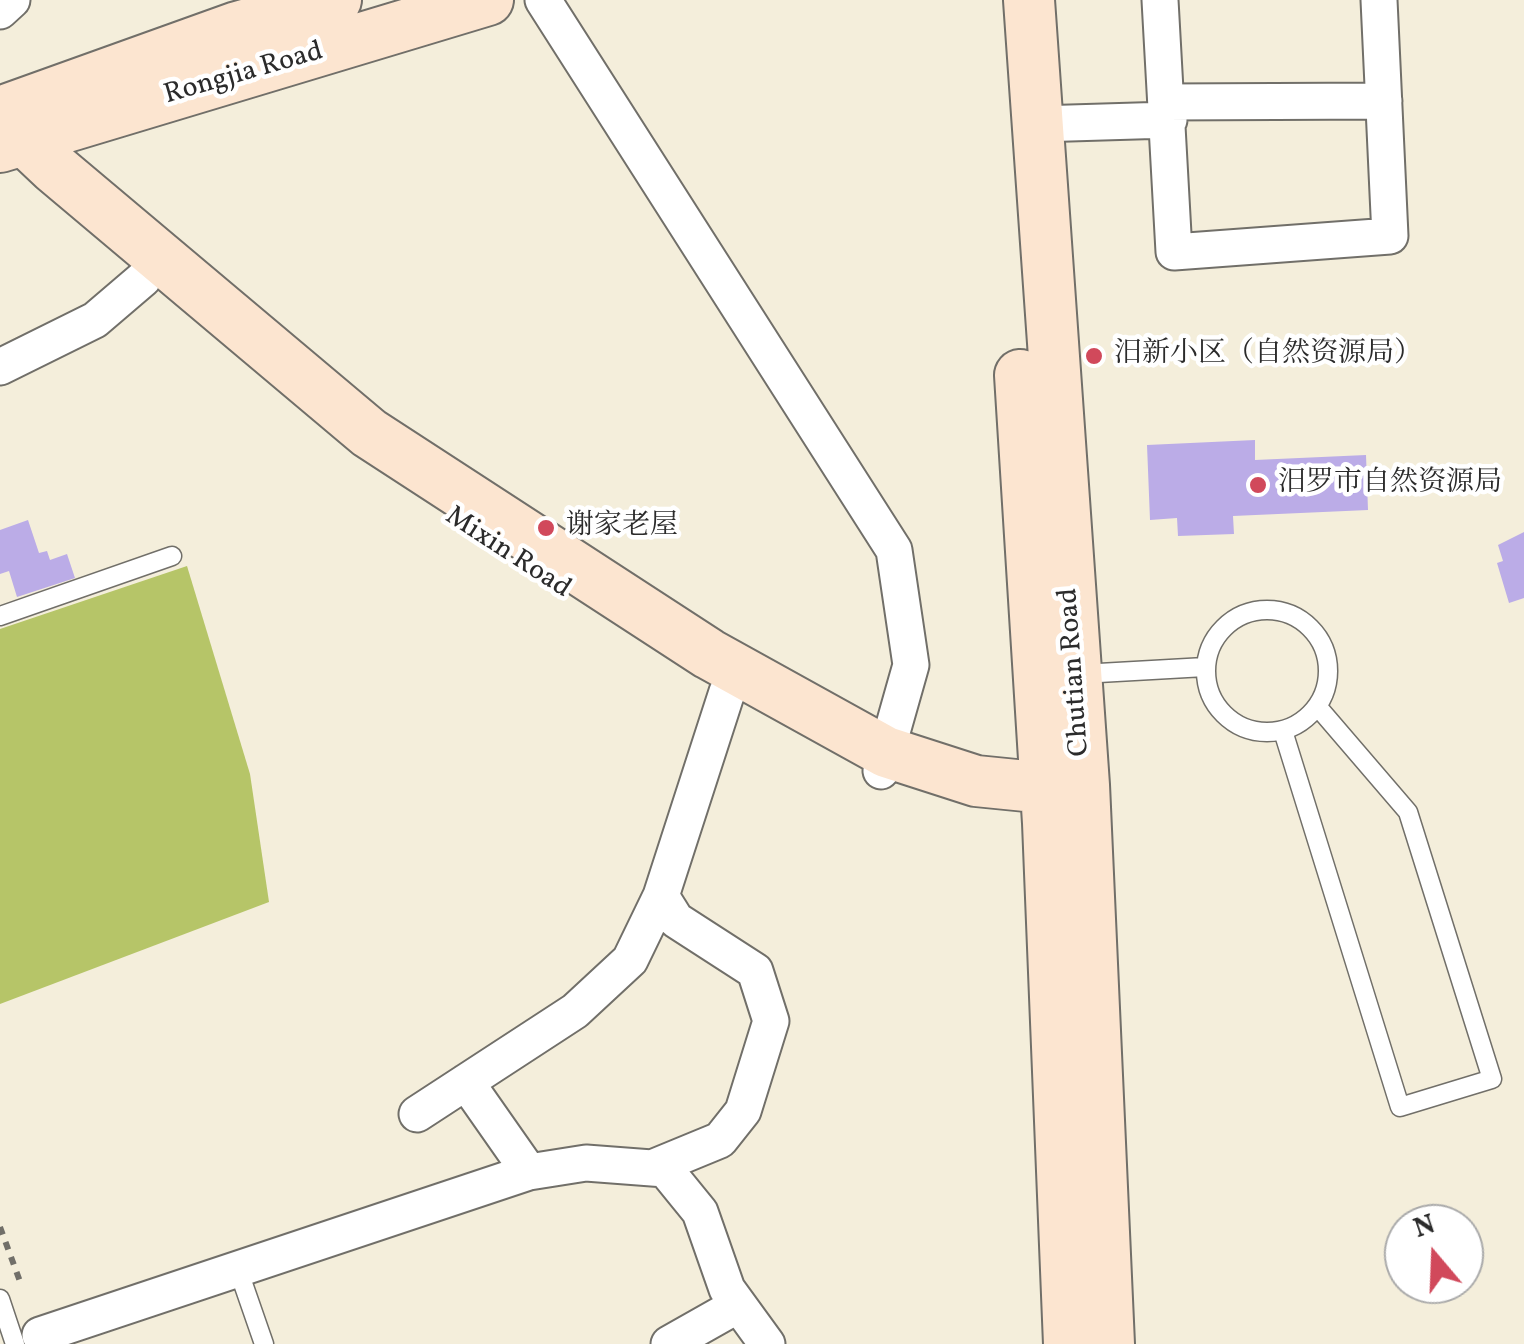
<!DOCTYPE html>
<meta charset="utf-8">
<style>
body{margin:0}
#map{position:relative;width:1524px;height:1344px;overflow:hidden;background:#f4eedb;font-family:Vollkorn,serif}
canvas{display:block}
.north{position:absolute;left:1384px;top:1204px;width:100px;height:100px;box-sizing:border-box;background:#fff;border:2px solid #aaa;border-radius:50%;rotate:341deg;font-size:28px;font-weight:700;line-height:40px;text-align:center;color:#2b2b2b}
.north::after{content:'';display:block;margin:auto;width:35px;height:45px;background:#d1495b;clip-path:polygon(50% 0,100% 100%,50% 72%,0 100%)}
</style>
<div id="map">
<canvas width="1524" height="1344"></canvas>
<div class="north">N</div>
</div>
<script>
const ctx = document.querySelector('canvas').getContext('2d');
ctx.lineJoin = 'round';
function paint(path, color) {
  ctx.fillStyle = color;
  ctx.fill(path, 'evenodd');
}
function poly(rows) {
  const path = new Path2D();
  for (const r of rows) {
    if (r.length === 3) {
      path.moveTo(r[0] + r[2], r[1]);
      path.arc(r[0], r[1], r[2], 0, 2 * Math.PI);
      continue;
    }
    path.moveTo(r[0], r[1]);
    for (let i = 2; i < r.length; i += 2) path.lineTo(r[i], r[i + 1]);
  }
  return path;
}
function trace(path, color, width, dash) {
  ctx.strokeStyle = color;
  ctx.lineWidth = width;
  ctx.lineCap = dash ? 'butt' : 'round';
  ctx.setLineDash(dash || []);
  ctx.stroke(path);
}
function write(font, color, halo, rows, align = 'center') {
  ctx.font = font + ' Vollkorn,"Noto Serif SC",serif';
  ctx.lineWidth = 9;
  ctx.setLineDash([]);
  ctx.textBaseline = 'middle';
  ctx.strokeStyle = halo;
  ctx.fillStyle = color;
  for (const [text, x, y, turn = 0] of rows) {
    ctx.save();
    ctx.translate(x, y);
    ctx.rotate((+turn || 0) * Math.PI / 180);
    ctx.textAlign = isNaN(turn) ? turn : align;
    if (halo) ctx.strokeText(text, 0, 0);
    ctx.fillText(text, 0, 0);
    ctx.restore();
  }
}
const green = poly([
 [187,566,250,774,269,902,0,1004,0,629]
]);
const building = poly([
 [1255,440,1255,460,1366,455,1368,510,1233,516,1234,534,1178,536,1177,518,1150,520,1147,445],
 [28,520,39,553,47,551,50,560,67,554,75,578,17,597,9,571,0,574,0,530],
 [1524,532,1524,598,1509,603,1497,563,1503,561,1498,545]
]);
const path = poly([
 [0,1227,22,1287]
]);
const lane = poly([
 [1267,671,61],
 [0,616,172,556],
 [1081,674,1205,667],
 [1283,731,1400,1107,1492,1079,1408,812,1317,706],
 [238,1269,264,1344],
 [0,1299,15,1344]
]);
const street = poly([
 [543,0,894,550,911,665,881,771],
 [1160,0,1174,252,1390,236,1379,0],
 [0,11,12,0],
 [1166,102,1384,101],
 [1037,124,1169,120],
 [0,367,95,320,143,279],
 [466,1082,529,1172],
 [417,1114,575,1011,630,960,661,896],
 [652,1168,720,1140,743,1111,771,1021,755,971,676,920,661,896,727,692,746,674],
 [40,1335,529,1172,586,1163,665,1169,700,1212,727,1289,767,1344],
 [669,1344,738,1305]
]);
const secondary = poly([
 [1029,0,1084,785,1109,1344],
 [0,112,237,27,336,0],
 [0,117,54,168,369,433,709,654,886,752,976,781,1046,788,1078,785],
 [0,147,488,0],
 [1020,375,1048,823,1069,1344]
]);
const markers = [
 [1094,356,10,"#d1495b"],
 [1258,485,10,"#d1495b"],
 [546,528,10,"#d1495b"]
];
const streetNames = [
 ["Rongjia Road",244,75,-16],
 ["Mixin Road",507,554,33],
 ["Chutian Road",1076,672,-94]
];
const poiNames = [
 ["汨新小区（自然资源局）",1114,356],
 ["汨罗市自然资源局",1278,485],
 ["谢家老屋",566,528]
];
paint(green, '#b6c568');
paint(building, '#bbace7');
trace(lane, '#716f69', 21);
trace(street, '#716f69', 39);
trace(secondary, '#716f69', 54);
trace(path, '#716f69', 6, [8, 8]);
trace(lane, '#fff', 18);
trace(street, '#fff', 35);
trace(secondary, '#fce5d0', 50);
for (const [x, y, r, color] of markers) {
  const dot = new Path2D();
  dot.arc(x, y, r, 0, 2 * Math.PI);
  ctx.fillStyle = color;
  ctx.fill(dot);
  trace(dot, '#fff', 4);
}
write('28px', '#2b2b2b', '#fff', streetNames);
write('28px', '#2b2b2b', '#fff', poiNames, 'left');
</script>
